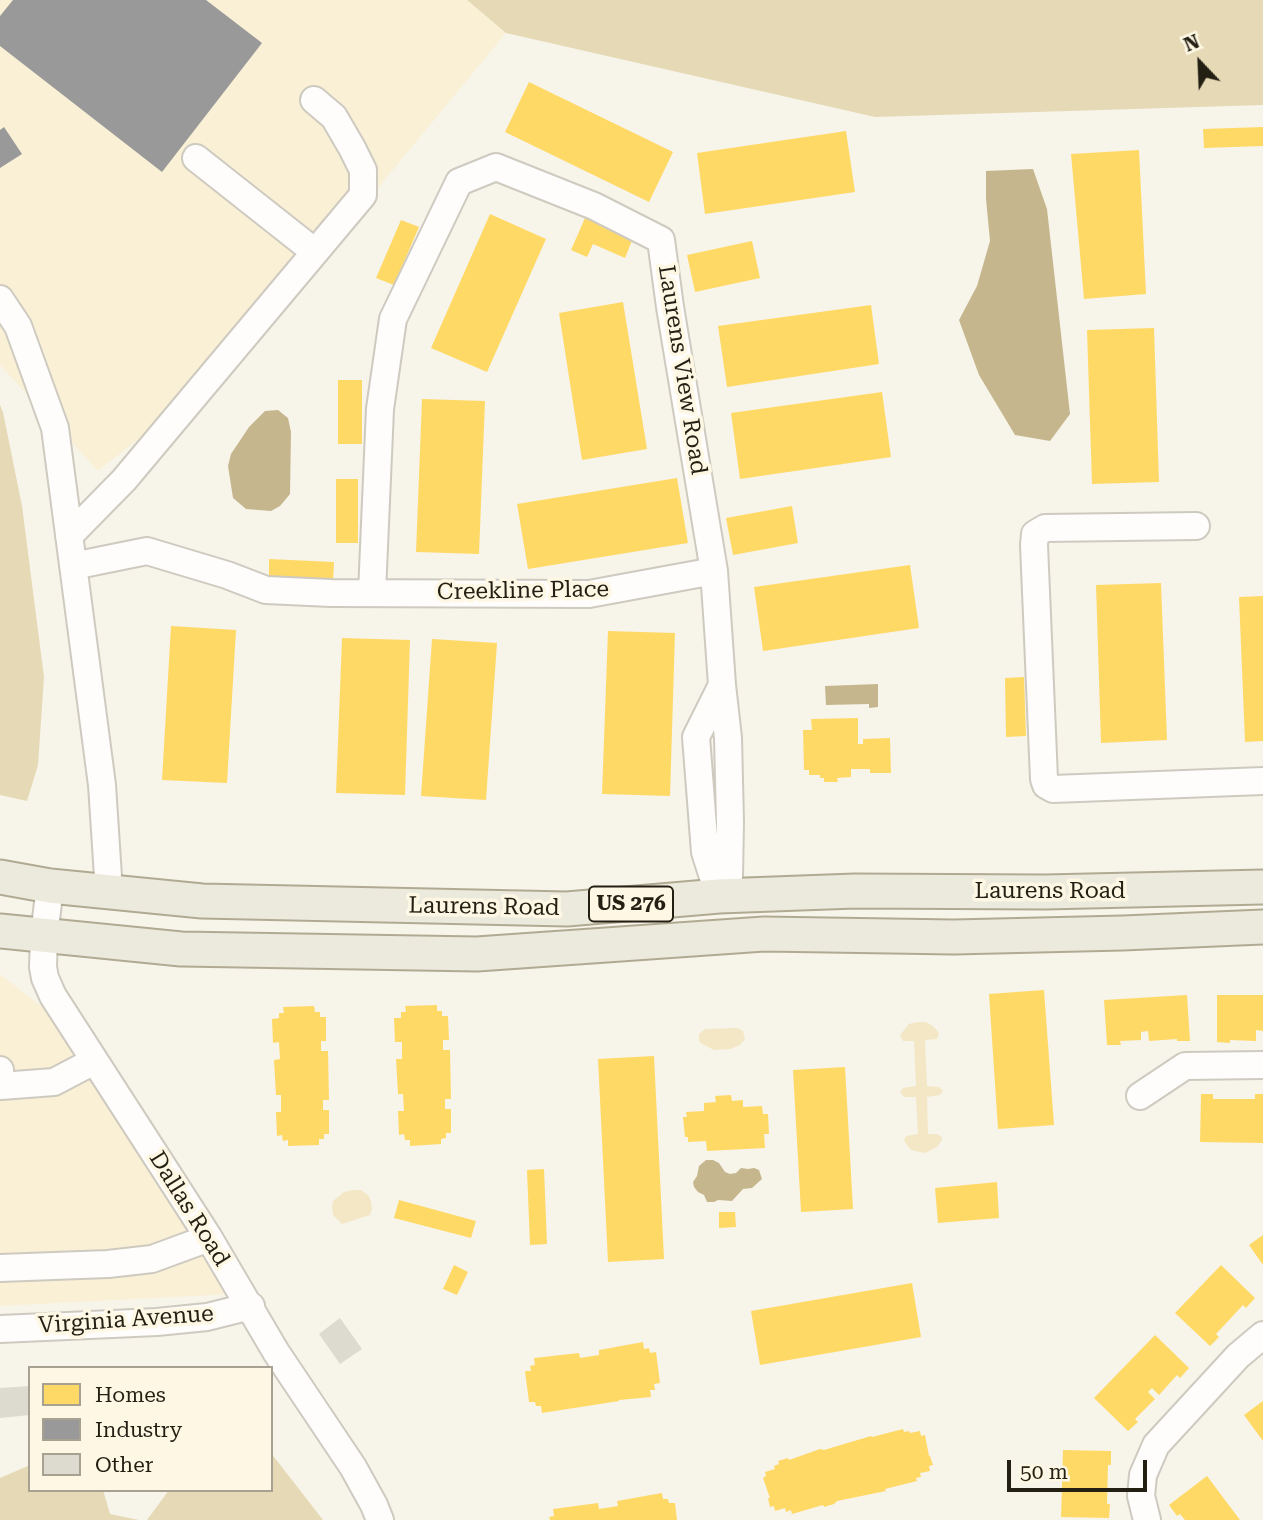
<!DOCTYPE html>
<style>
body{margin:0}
#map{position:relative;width:1263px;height:1520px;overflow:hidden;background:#f7f4ea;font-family:"Roboto Serif",serif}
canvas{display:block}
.legend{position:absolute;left:28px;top:1366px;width:245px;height:126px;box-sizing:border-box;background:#fdf7e4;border:2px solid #a6a190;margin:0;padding:9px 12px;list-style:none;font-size:21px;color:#231f13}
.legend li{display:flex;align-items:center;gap:14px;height:35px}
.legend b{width:35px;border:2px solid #a6a190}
.north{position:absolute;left:1165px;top:28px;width:70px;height:70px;-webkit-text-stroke:5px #fdf7e4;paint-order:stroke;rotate:337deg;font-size:19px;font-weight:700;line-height:28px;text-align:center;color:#231f13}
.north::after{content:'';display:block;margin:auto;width:24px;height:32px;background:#231f13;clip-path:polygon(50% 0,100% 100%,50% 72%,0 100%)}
.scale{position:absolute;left:1007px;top:1460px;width:140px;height:32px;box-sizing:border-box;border:4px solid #231f13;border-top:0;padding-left:9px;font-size:21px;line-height:24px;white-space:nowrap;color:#231f13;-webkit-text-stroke:5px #fdf7e4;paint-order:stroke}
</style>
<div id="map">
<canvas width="1263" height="1520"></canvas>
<ul class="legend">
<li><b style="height:19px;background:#ffd966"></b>Homes</li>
<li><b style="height:19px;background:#999"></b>Industry</li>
<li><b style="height:19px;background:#dddad0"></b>Other</li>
</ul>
<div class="north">N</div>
<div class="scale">50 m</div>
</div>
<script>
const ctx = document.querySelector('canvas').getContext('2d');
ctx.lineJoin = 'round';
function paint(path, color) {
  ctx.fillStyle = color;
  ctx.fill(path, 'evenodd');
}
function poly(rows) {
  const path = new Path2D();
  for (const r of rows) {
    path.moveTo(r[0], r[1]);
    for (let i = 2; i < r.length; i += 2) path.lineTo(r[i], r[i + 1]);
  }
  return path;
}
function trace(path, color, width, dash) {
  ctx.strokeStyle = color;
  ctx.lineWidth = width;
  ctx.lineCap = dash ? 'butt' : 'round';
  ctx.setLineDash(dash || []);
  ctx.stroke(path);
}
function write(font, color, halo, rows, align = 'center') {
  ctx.font = font + ' "Roboto Serif",serif';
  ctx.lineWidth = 7;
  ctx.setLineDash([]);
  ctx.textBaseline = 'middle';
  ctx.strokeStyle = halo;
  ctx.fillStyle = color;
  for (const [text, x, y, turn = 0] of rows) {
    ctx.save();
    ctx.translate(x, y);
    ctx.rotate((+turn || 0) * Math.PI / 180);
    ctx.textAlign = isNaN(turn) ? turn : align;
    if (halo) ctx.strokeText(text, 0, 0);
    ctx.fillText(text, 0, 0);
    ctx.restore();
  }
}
const built = poly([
 [0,0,467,0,506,33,231,366,98,471,0,365],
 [0,974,46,1010,234,1294,0,1306]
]);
const green = poly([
 [917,1022,926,1022,933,1026,939,1033,937,1039,925,1040,927,1086,939,1087,943,1091,940,1095,927,1097,928,1134,937,1134,942,1137,942,1140,937,1147,925,1153,911,1150,904,1141,906,1136,918,1134,916,1097,904,1097,900,1092,903,1088,916,1086,914,1041,903,1041,900,1035,909,1024],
 [738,1028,743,1031,745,1039,740,1045,730,1049,714,1050,702,1044,699,1041,699,1034,705,1029],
 [352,1190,361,1190,368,1195,371,1201,372,1209,370,1215,342,1224,333,1215,332,1207,333,1201,344,1192]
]);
const forest = poly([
 [467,0,1263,0,1263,105,875,117,506,33],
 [0,405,3,412,22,506,44,677,38,765,27,801,0,795],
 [271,1453,323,1520,147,1520,169,1490,271,1490],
 [30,1465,30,1490,103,1490,110,1514,139,1520,0,1520,0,1478]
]);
const water = poly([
 [1033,169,1047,209,1070,414,1050,441,1015,435,979,375,959,320,977,286,990,241,986,199,986,171],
 [278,410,288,418,291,432,290,494,280,506,271,511,246,509,233,498,228,466,231,454,249,427,265,411],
 [878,684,878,707,869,708,869,704,826,705,825,686],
 [706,1160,713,1160,719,1163,725,1172,730,1174,736,1173,741,1168,748,1169,754,1168,759,1170,762,1179,752,1188,743,1189,732,1201,718,1200,714,1202,707,1202,704,1195,698,1192,694,1187,693,1182,697,1176,699,1166]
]);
const homes = poly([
 [529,82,673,152,649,202,505,132],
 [1263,127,1263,146,1204,148,1203,129],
 [846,131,855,192,705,214,697,153],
 [1139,150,1146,294,1084,299,1071,154],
 [490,214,546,239,487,372,431,348],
 [585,218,633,238,625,258,593,244,587,257,571,250],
 [401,220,419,227,394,285,376,278],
 [752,241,760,278,695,292,687,255],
 [623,302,647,449,582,460,559,313],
 [871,305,879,364,727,387,718,326],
 [1154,328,1159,482,1092,484,1087,330],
 [338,380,362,380,362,444,338,444],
 [882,392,891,457,740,479,731,413],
 [422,399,485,401,479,554,416,552],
 [677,478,688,543,528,569,517,504],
 [336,479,358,479,358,543,336,543],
 [792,506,798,543,733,555,726,518],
 [269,559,334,562,333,582,269,580],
 [910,565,919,628,763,651,754,587],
 [1161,583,1167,740,1101,743,1096,585],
 [1263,596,1263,741,1245,742,1239,597],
 [171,626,236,630,227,783,162,780],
 [608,631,675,633,670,796,602,794],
 [342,638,410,640,405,795,336,793],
 [432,639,497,643,486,800,421,796],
 [1024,677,1026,736,1006,737,1005,678],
 [858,718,858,744,863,744,863,739,890,738,891,773,870,773,870,769,851,769,851,777,837,778,838,782,824,782,824,778,820,778,820,775,809,775,809,770,804,770,803,730,812,730,811,719],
 [1044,990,1054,1125,998,1129,989,994],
 [1187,995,1190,1041,1177,1041,1177,1039,1149,1041,1148,1031,1141,1032,1141,1040,1120,1041,1121,1045,1107,1045,1104,1000],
 [1217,995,1263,995,1263,1031,1256,1030,1256,1041,1230,1040,1230,1043,1217,1042],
 [437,1005,437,1011,442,1011,442,1016,448,1016,449,1040,443,1040,443,1050,450,1050,451,1099,445,1099,445,1109,451,1109,451,1133,446,1133,446,1138,441,1139,441,1144,410,1146,410,1140,405,1140,404,1134,399,1135,398,1111,404,1111,403,1094,398,1094,396,1059,402,1059,402,1042,395,1042,394,1018,401,1018,401,1012,406,1012,405,1006],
 [314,1006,315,1012,320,1012,320,1017,326,1017,326,1041,321,1041,321,1051,328,1051,329,1100,323,1100,323,1110,329,1110,329,1134,324,1134,324,1139,319,1139,319,1145,288,1146,288,1140,283,1141,282,1135,277,1136,276,1112,281,1112,281,1095,276,1095,274,1060,280,1059,279,1042,273,1043,272,1019,279,1018,279,1013,284,1013,283,1007],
 [654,1056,664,1259,608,1262,598,1059],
 [845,1067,853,1209,801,1212,793,1070],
 [1201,1094,1213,1094,1213,1099,1255,1099,1255,1094,1263,1094,1263,1143,1200,1142],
 [731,1095,732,1101,743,1100,743,1107,762,1106,763,1114,768,1114,769,1134,764,1134,765,1148,707,1151,706,1141,688,1142,688,1137,685,1137,683,1117,687,1117,686,1112,704,1111,704,1103,716,1102,715,1096],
 [544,1169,547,1244,530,1245,527,1170],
 [997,1182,999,1218,938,1223,935,1188],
 [399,1200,476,1221,471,1238,394,1218],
 [719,1212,735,1212,736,1227,719,1228],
 [1263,1235,1263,1265,1249,1245],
 [454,1265,468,1272,457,1295,443,1289],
 [1221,1265,1255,1298,1246,1308,1243,1305,1216,1334,1219,1337,1210,1346,1175,1313],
 [912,1283,921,1337,760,1365,751,1311],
 [1155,1335,1189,1368,1180,1378,1177,1375,1159,1395,1152,1388,1148,1392,1155,1399,1135,1419,1138,1422,1128,1431,1094,1398],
 [643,1342,644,1349,649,1348,650,1353,656,1352,660,1383,654,1384,655,1390,650,1390,651,1397,619,1400,619,1401,542,1413,541,1406,536,1406,535,1402,529,1402,525,1371,531,1371,530,1366,535,1365,534,1358,579,1353,580,1358,599,1355,599,1350],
 [1263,1401,1263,1441,1244,1415],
 [903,1429,904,1432,909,1431,910,1433,920,1431,921,1436,925,1435,929,1456,930,1456,933,1465,929,1466,930,1471,920,1473,921,1477,916,1478,917,1481,885,1489,886,1491,837,1501,834,1504,824,1507,823,1505,792,1514,791,1510,786,1512,785,1508,775,1511,774,1506,770,1507,768,1498,770,1498,763,1478,766,1476,765,1472,775,1469,774,1466,779,1464,778,1461,788,1458,789,1460,820,1449,824,1450,871,1436,872,1437],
 [1063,1450,1111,1451,1111,1465,1108,1465,1107,1504,1110,1504,1109,1518,1061,1517],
 [1207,1476,1240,1520,1185,1520,1180,1514,1177,1516,1169,1505],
 [662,1493,663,1499,668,1499,669,1503,675,1503,677,1520,550,1520,549,1517,554,1516,553,1509,598,1503,599,1509,618,1506,617,1501]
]);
const industry = poly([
 [13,0,206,0,262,43,162,172,0,46,0,16],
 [4,127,22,154,0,168,0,130]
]);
const building = poly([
 [340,1318,362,1349,340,1364,319,1334],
 [30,1386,30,1415,0,1418,0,1388]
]);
const minor = poly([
 [196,158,315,252],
 [0,299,18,326,55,428,102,785,109,892],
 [1196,526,1045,528,1035,534,1034,545,1044,779,1046,785,1053,789,1263,781],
 [69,536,124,480,363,195,363,170,352,148,334,117,314,100],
 [73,566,147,551,227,575,266,590,331,593,589,594,714,571],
 [372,593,380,409,393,319,459,182,496,167,594,206,661,240,670,307,714,571,722,685,728,738,730,822,729,877,719,896],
 [50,886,44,936,43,967,45,978,53,996,209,1238,276,1352,353,1467,374,1505,380,1520],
 [719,896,705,852,696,737,722,685],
 [0,1070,1,1086,54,1082,94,1061],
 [1140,1096,1185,1066,1263,1065],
 [0,1268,108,1264,152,1259,209,1238],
 [0,1329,157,1322,207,1317,251,1306],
 [1147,1520,1141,1496,1143,1475,1156,1445,1238,1356,1263,1335]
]);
const major = poly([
 [0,877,50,886,202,901,567,909,719,896,855,891,1045,892,1263,887],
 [0,931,181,949,477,954,764,934,954,937,1123,933,1263,927]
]);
const shields = [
 [631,904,84]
];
const shieldNames = [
 ["US 276",631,904]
];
const streetNames = [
 ["Laurens View Road",682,370,81],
 ["Creekline Place",523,591,-1],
 ["Laurens Road",1050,891],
 ["Laurens Road",484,907,1],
 ["Dallas Road",189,1209,58],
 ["Virginia Avenue",126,1320,-4]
];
paint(built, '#f9f0d6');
paint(green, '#f3e7c6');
paint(forest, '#e6dab6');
paint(water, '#c5b68d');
paint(homes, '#ffd966');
paint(industry, '#999');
paint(building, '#dddad0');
trace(minor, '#cecac0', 30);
trace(major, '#b1aa93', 37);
trace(minor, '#fefdfc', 26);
trace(major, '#ece9dd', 33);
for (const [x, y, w] of shields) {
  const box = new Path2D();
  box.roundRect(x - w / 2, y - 17.5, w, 35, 5);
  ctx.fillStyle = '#fdf7e4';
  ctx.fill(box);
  trace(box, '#231f13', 2);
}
write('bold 21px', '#231f13', null, shieldNames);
write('23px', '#231f13', '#fdf7e4', streetNames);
</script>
